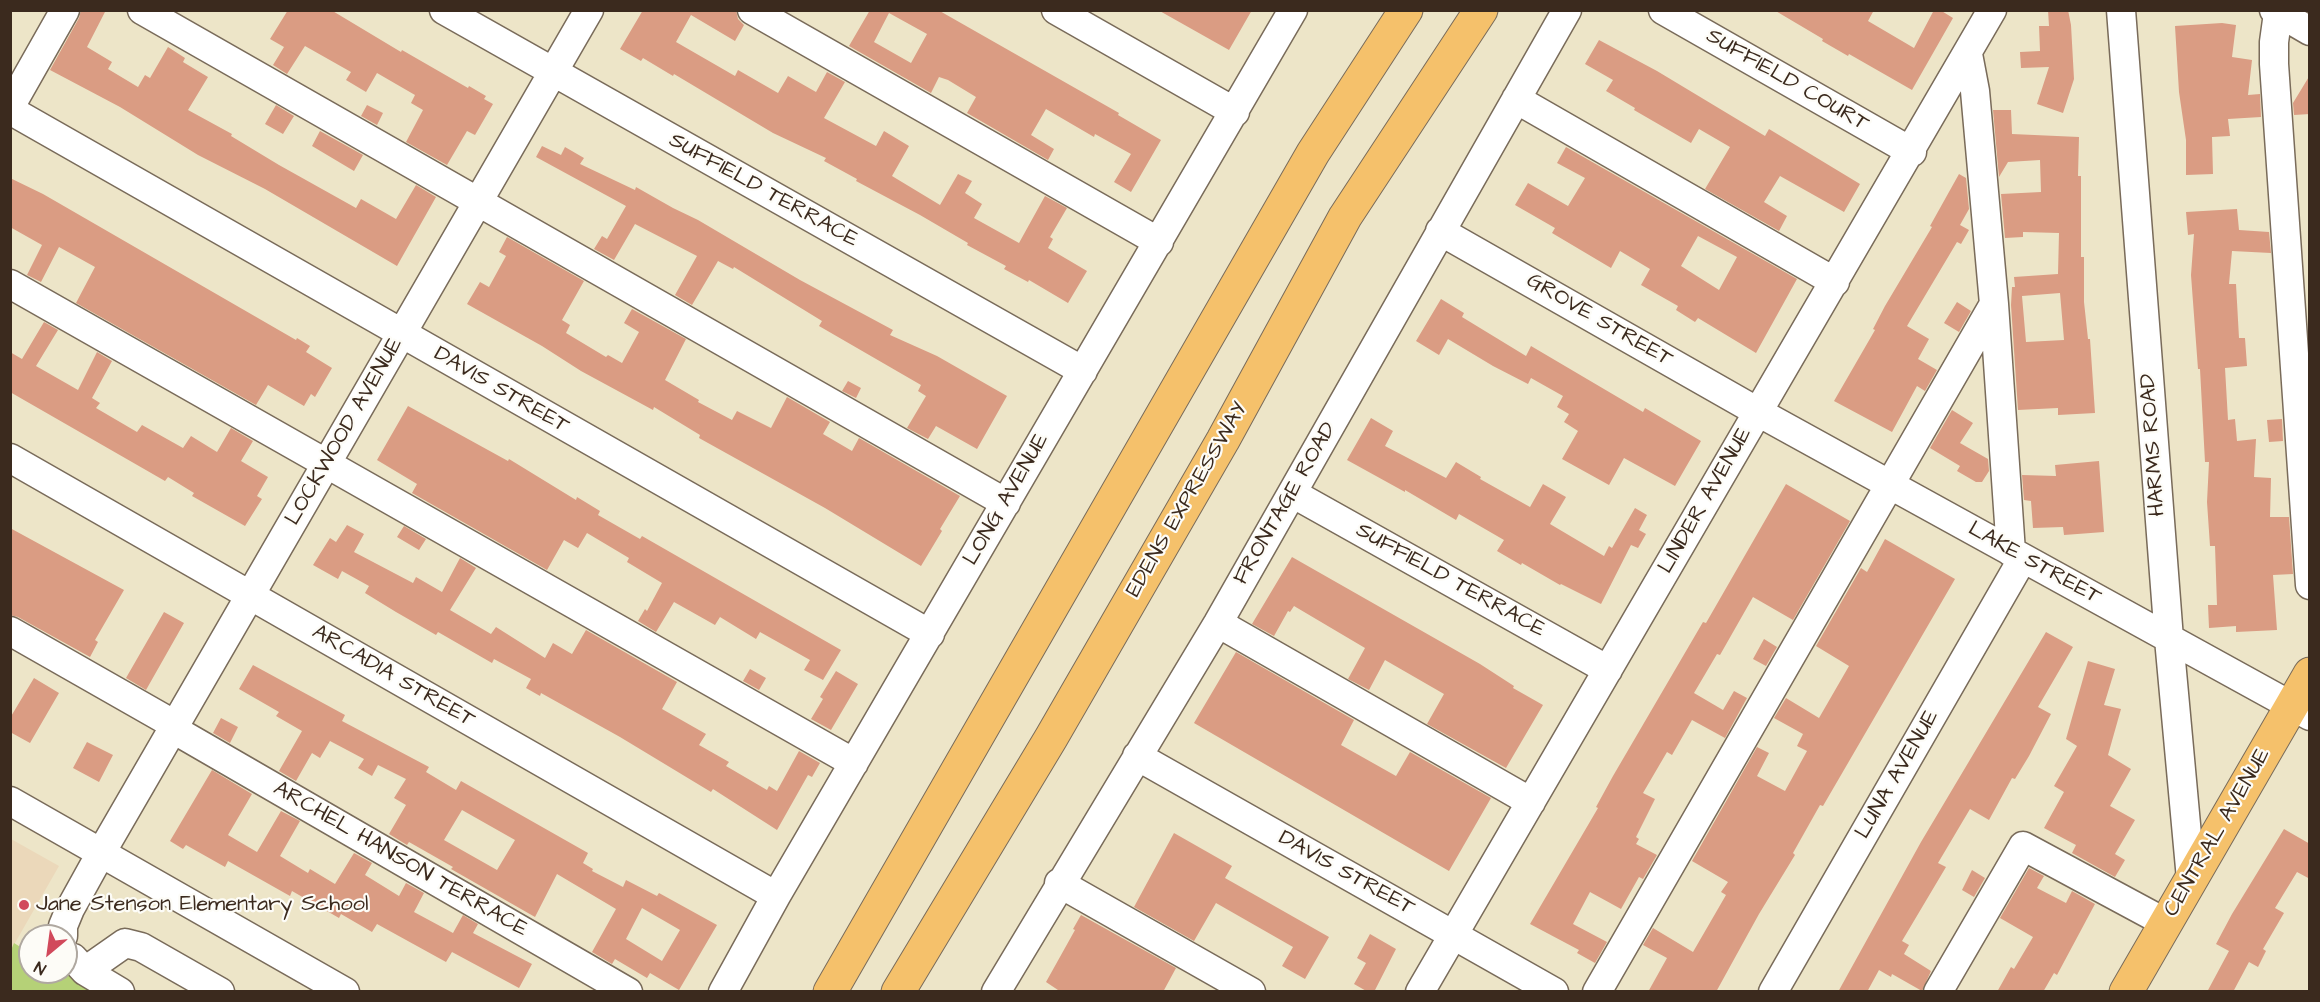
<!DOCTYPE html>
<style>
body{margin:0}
#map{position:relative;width:2320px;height:1002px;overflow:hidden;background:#ede5c8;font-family:"Architects Daughter",sans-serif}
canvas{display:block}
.frame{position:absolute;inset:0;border:12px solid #3b2a1e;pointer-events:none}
.north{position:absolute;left:18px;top:924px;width:60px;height:60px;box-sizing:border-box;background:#fdfcf7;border:2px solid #afa8a0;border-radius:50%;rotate:209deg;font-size:16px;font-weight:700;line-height:24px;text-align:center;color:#3b2a1e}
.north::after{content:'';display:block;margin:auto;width:21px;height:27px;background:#d1495b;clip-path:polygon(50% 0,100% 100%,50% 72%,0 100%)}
</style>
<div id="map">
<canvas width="2320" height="1002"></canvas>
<div class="frame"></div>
<div class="north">N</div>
</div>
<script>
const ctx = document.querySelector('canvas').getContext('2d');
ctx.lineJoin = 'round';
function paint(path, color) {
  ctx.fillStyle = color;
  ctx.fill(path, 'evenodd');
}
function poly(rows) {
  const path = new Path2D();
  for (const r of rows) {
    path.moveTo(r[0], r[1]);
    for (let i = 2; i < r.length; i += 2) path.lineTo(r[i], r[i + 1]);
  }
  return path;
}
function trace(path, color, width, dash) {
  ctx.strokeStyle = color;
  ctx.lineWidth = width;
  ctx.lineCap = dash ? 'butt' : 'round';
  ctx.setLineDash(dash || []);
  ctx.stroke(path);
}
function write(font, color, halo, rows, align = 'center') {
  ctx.font = font + ' "Architects Daughter",sans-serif';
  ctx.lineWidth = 4.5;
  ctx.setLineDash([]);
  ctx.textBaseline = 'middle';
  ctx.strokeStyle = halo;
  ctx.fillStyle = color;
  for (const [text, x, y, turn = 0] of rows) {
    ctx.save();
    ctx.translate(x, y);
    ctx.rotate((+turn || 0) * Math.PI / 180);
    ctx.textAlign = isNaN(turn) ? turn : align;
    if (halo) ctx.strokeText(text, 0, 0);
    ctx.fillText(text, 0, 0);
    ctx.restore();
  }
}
const built = poly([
 [11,839,59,866,11,950]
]);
const green = poly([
 [14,943,30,953,30,972,63,972,97,991,11,992,11,950]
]);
const building = poly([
 [81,10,106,10,87,47,112,62,108,69,138,87,145,75,150,78,168,47,185,58,183,62,208,77,188,110,232,134,231,136,279,165,356,208,361,199,396,219,416,185,436,197,397,266,265,189,198,155,120,107,50,70,79,18],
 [288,10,331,10,401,52,402,50,468,88,469,86,486,96,484,99,493,104,475,135,467,131,447,165,406,142,423,110,411,103,415,95,377,73,366,92,346,80,351,72,305,46,287,74,273,65,284,47,270,39],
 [643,10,736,10,738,19,744,25,735,41,691,15,676,42,735,76,738,70,778,93,788,76,816,92,827,72,845,82,824,118,876,146,884,131,909,146,892,176,940,205,958,174,972,181,965,193,982,204,974,218,1019,243,1045,196,1067,208,1050,237,1053,239,1048,248,1087,271,1068,303,1029,280,1028,282,1004,269,1006,266,967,245,968,243,920,215,856,181,857,179,824,161,826,158,773,133,674,74,673,76,643,58,641,61,620,49],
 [870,10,938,10,1119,113,1118,115,1161,140,1131,192,1114,182,1131,154,1095,134,1094,137,1046,109,1031,135,1054,149,1048,160,967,113,976,97,948,80,939,77,931,93,849,46],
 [889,13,927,34,911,63,874,42],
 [1158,10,1252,10,1229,50],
 [1774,10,1874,10,1868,21,1914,48,1934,10,1940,10,1953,18,1912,90,1849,54,1848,56,1822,41,1823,39],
 [2048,10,2068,10,2071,25,2074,79,2063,113,2037,104,2049,67,2021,68,2020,52,2040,51,2039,26,2049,26],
 [2222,23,2236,25,2232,57,2252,60,2248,95,2260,94,2261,117,2228,119,2230,136,2212,137,2213,174,2186,175,2186,140,2179,92,2175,26],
 [1599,40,1657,71,1765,136,1769,129,1860,184,1844,212,1780,176,1764,202,1787,216,1779,231,1705,189,1730,147,1699,129,1691,143,1634,110,1635,108,1606,91,1613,80,1585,64],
 [2310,75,2310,114,2294,115,2293,103],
 [276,105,294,116,283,134,265,124],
 [367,105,383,113,377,125,361,116],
 [1993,110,2011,110,2012,134,2079,137,2078,176,2081,176,2081,257,2084,257,2084,302,2088,339,2090,339,2095,413,2058,415,2058,408,2018,410,2011,305,2012,287,2015,287,2014,277,2058,274,2059,233,2023,232,2023,237,2005,238,2001,194,2041,192,2040,160,2008,162,1999,177],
 [2060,293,2064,340,2026,342,2022,296],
 [320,131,363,155,354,171,312,146],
 [542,146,561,155,565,147,584,158,580,164,635,190,636,187,673,208,698,220,800,280,893,330,890,335,937,356,1007,396,977,449,936,426,928,439,907,428,926,396,918,391,921,385,819,326,822,321,734,267,733,269,718,261,692,305,675,295,697,256,635,224,614,260,594,249,602,236,607,239,626,206,536,157],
 [1566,147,1797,279,1756,353,1698,318,1695,322,1676,310,1678,306,1641,285,1650,269,1620,251,1611,268,1552,233,1555,228,1515,205,1528,183,1568,206,1585,178,1557,163],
 [1698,236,1737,257,1719,290,1681,266],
 [1959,174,1966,178,1969,209,1960,225,1969,230,1961,244,1957,242,1907,326,1929,339,1918,359,1937,370,1925,391,1917,386,1892,432,1834,401,1875,330,1873,329,1885,306,1932,227,1930,226],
 [10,178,43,194,296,340,297,338,310,346,306,352,332,368,315,397,311,394,304,406,268,385,256,405,76,303,95,267,59,247,41,282,27,275,42,245,10,227],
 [2237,209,2239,230,2269,232,2271,253,2232,251,2229,284,2236,284,2239,338,2245,338,2247,366,2225,368,2228,420,2235,419,2237,441,2256,439,2254,477,2271,478,2270,517,2289,517,2293,574,2273,575,2277,630,2236,632,2236,626,2209,628,2208,605,2217,605,2215,546,2210,546,2207,502,2209,462,2205,462,2200,369,2198,369,2191,275,2194,234,2188,235,2186,212],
 [507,237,584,281,562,320,570,325,566,333,606,357,608,355,622,363,639,332,624,323,632,309,686,339,665,380,699,400,698,402,732,420,737,411,771,428,787,397,830,422,823,434,852,451,859,438,960,496,940,529,942,531,921,566,825,508,699,438,700,435,654,407,653,410,581,371,542,346,467,304,480,282,489,287,506,256,499,252],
 [1441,299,1464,313,1462,317,1526,356,1531,346,1643,412,1645,408,1701,441,1675,486,1624,458,1609,485,1562,459,1578,431,1564,422,1569,414,1557,407,1563,396,1531,378,1528,384,1493,366,1448,339,1439,355,1416,341],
 [1957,302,1971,311,1959,332,1944,323],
 [44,322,58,330,36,366,78,390,97,352,112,361,92,398,100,403,96,408,137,432,142,425,183,448,191,436,217,452,231,428,253,441,241,461,268,477,257,496,262,499,245,526,192,496,194,493,168,477,165,481,10,392,10,352,22,359],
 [848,381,861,388,856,398,842,391],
 [408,406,508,461,509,459,576,500,577,497,600,511,598,515,640,539,642,536,841,650,823,680,804,670,810,660,760,632,756,639,720,617,715,625,674,602,656,632,638,621,645,609,647,611,662,583,627,562,629,558,587,533,578,548,564,540,547,570,412,493,417,484,377,460],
 [1952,410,1973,423,1960,443,1988,459,1989,471,1982,482,1976,482,1957,471,1960,466,1930,448],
 [1371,418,1393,431,1385,446,1446,478,1456,462,1481,477,1480,479,1530,507,1543,484,1566,497,1550,524,1604,556,1609,546,1612,548,1635,508,1647,515,1639,530,1646,534,1638,548,1631,545,1601,604,1561,584,1560,585,1522,563,1521,565,1497,551,1504,540,1459,514,1456,520,1405,490,1405,492,1347,460],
 [2282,419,2283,441,2269,442,2267,420],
 [2099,461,2104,532,2064,535,2063,527,2033,528,2031,501,2024,500,2022,475,2056,476,2055,465],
 [1786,484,1850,521,1793,620,1753,597,1720,655,1717,654,1694,693,1723,710,1734,691,1747,698,1725,738,1692,720,1672,755,1667,752,1643,793,1655,799,1636,837,1639,839,1636,844,1657,855,1643,879,1639,877,1621,909,1590,892,1573,924,1607,942,1595,963,1577,953,1579,950,1530,924,1598,808,1596,807,1613,776,1703,622,1706,623],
 [347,525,364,534,354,552,413,583,416,577,442,592,460,558,476,568,450,610,491,634,496,627,545,658,553,643,572,654,586,630,677,682,662,709,706,734,699,745,729,762,726,766,767,790,769,786,777,791,799,751,820,763,812,777,808,775,777,830,713,789,711,792,620,737,541,693,540,696,526,688,531,679,518,672,494,659,492,663,438,632,436,635,396,612,365,593,369,586,342,571,338,579,313,565,330,538,336,542],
 [404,526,426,539,419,550,397,537],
 [10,528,124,590,95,640,98,642,90,657,18,617,10,615],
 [1885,539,1955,579,1823,806,1820,805,1793,853,1795,855,1759,914,1716,992,1648,992,1667,958,1643,945,1653,928,1693,952,1726,895,1721,892,1728,882,1692,861,1757,747,1769,753,1757,776,1785,791,1807,751,1797,746,1803,734,1774,718,1786,698,1819,718,1849,666,1816,646,1861,568,1867,572],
 [1292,557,1480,664,1514,686,1513,688,1543,705,1506,768,1427,724,1444,694,1385,660,1369,690,1348,679,1365,648,1294,606,1290,612,1288,611,1274,636,1252,624],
 [164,612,184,623,146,690,126,678],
 [2046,632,2073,647,2038,707,2051,714,2029,756,2015,779,2012,778,1989,820,1970,809,1938,863,1946,867,1902,941,1909,945,1904,954,1931,971,1922,991,1892,974,1891,977,1879,970,1867,992,1838,992,1921,842],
 [1764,639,1777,647,1766,666,1753,659],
 [1236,652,1354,720,1341,745,1396,776,1410,752,1491,798,1449,871,1194,723],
 [2088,661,2115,669,2104,705,2121,709,2108,755,2131,769,2110,806,2135,820,2115,854,2125,860,2115,877,2072,853,2076,845,2044,828,2064,792,2054,786,2077,746,2066,739],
 [253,665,345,715,342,721,429,767,426,772,456,790,461,781,588,853,583,863,593,869,592,871,623,887,626,880,657,896,659,893,717,925,679,990,650,973,647,978,615,959,612,964,592,952,616,909,557,874,535,917,451,869,453,867,409,842,407,845,389,834,406,805,394,798,406,779,378,765,372,776,358,768,364,759,330,741,320,758,312,753,296,781,279,771,302,731,276,716,279,712,239,689],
 [462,810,515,840,497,870,444,840],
 [642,908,680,930,662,961,626,939],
 [750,669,766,678,759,690,743,681],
 [836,671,858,684,831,730,811,719,823,699,820,697],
 [34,678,59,693,30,743,10,732,10,718],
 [221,718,238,727,230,743,213,733],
 [87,742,113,755,99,782,73,768],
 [212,770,252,794,228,835,257,852,281,811,300,821,280,856,308,873,310,869,335,884,354,853,372,863,365,875,399,896,406,883,424,893,414,912,453,933,463,915,478,924,473,933,532,964,519,988,452,952,446,962,377,924,372,932,341,914,339,918,292,891,290,896,228,861,225,867,186,845,183,849,170,841],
 [2284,829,2310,844,2310,879,2297,872,2275,908,2284,913,2263,949,2266,951,2258,967,2249,962,2233,992,2207,992,2229,951,2216,944,2232,914],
 [1174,833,1232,866,1225,878,1329,937,1305,979,1282,966,1293,947,1216,903,1194,941,1134,907],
 [2029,868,2044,876,2037,888,2066,903,2072,891,2095,904,2057,975,2054,973,2043,992,1997,992,2011,967,2014,969,2033,937,2000,918],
 [1972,870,1985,878,1974,897,1962,890],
 [1081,915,1176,968,1163,992,1061,992,1046,982,1075,930,1073,929],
 [1370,934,1396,949,1374,992,1368,992,1354,984,1366,963,1357,958]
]);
const minor = poly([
 [142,10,1006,503],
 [444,10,1083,371],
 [752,10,1159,242],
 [1056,10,1235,112],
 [1663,10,1912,152],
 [2121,10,2169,639,2191,879],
 [2274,10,2310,31],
 [2278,13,2274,42,2274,64,2310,585],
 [1968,54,1975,91,1994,304,2011,552],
 [1516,99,1835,282],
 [10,107,65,10],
 [10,110,930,634],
 [1440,231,1758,412,2310,716],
 [10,284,854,763],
 [10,458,776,896],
 [1292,493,1608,670],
 [1218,623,1531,802],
 [10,631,175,725],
 [173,729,628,992],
 [1137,756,1554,992],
 [10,801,345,992],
 [1059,883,1251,992],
 [63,936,63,926,70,909,101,853,589,10],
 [73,958,85,971,120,992],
 [85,971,125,943,141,947,220,992],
 [723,992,776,896,1293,10],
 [996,992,1218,623,1567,10],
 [1420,992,1992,10],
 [1597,992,1994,304],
 [1773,992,2023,558],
 [1938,992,2023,846,2166,923]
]);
const major = poly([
 [2126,992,2310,674]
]);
const highway = poly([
 [830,992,1313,153,1406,10],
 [898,992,1051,738,1223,440,1345,217,1481,10]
]);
const markers = [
 [24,905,6,"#d1495b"]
];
const streetNames = [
 ["SUFFIELD COURT",1787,81,30],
 ["SUFFIELD TERRACE",763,191,29],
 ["GROVE STREET",1599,321,30],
 ["DAVIS STREET",501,391,30],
 ["LOCKWOOD AVENUE",345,432,-60],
 ["HARMS ROAD",2154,445,-94],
 ["LONG AVENUE",1007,500,-60],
 ["EDENS EXPRESSWAY",1188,500,-60],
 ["LINDER AVENUE",1706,501,-60],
 ["FRONTAGE ROAD",1286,504,-60],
 ["LAKE STREET",2034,564,29],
 ["SUFFIELD TERRACE",1450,581,29],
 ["ARCADIA STREET",393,677,30],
 ["LUNA AVENUE",1898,775,-60],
 ["CENTRAL AVENUE",2218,833,-60],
 ["ARCHEL HANSON TERRACE",400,860,30],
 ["DAVIS STREET",1346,874,29]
];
const poiNames = [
 ["Jane Stenson Elementary School",36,905]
];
paint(built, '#ebd8ba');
paint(green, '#b5d177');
paint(building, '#da9c83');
trace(minor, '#796b5a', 31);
trace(major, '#796b5a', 35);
trace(highway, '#796b5a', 35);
trace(minor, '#fff', 28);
trace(major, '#f5c16b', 33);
trace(highway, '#f5c16b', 33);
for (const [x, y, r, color] of markers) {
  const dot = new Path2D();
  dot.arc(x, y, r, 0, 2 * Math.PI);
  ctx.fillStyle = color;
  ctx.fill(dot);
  trace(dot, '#fdfcf7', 2);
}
write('22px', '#3b2a1e', '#fdfcf7', streetNames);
write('22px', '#3b2a1e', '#fdfcf7', poiNames, 'left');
</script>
